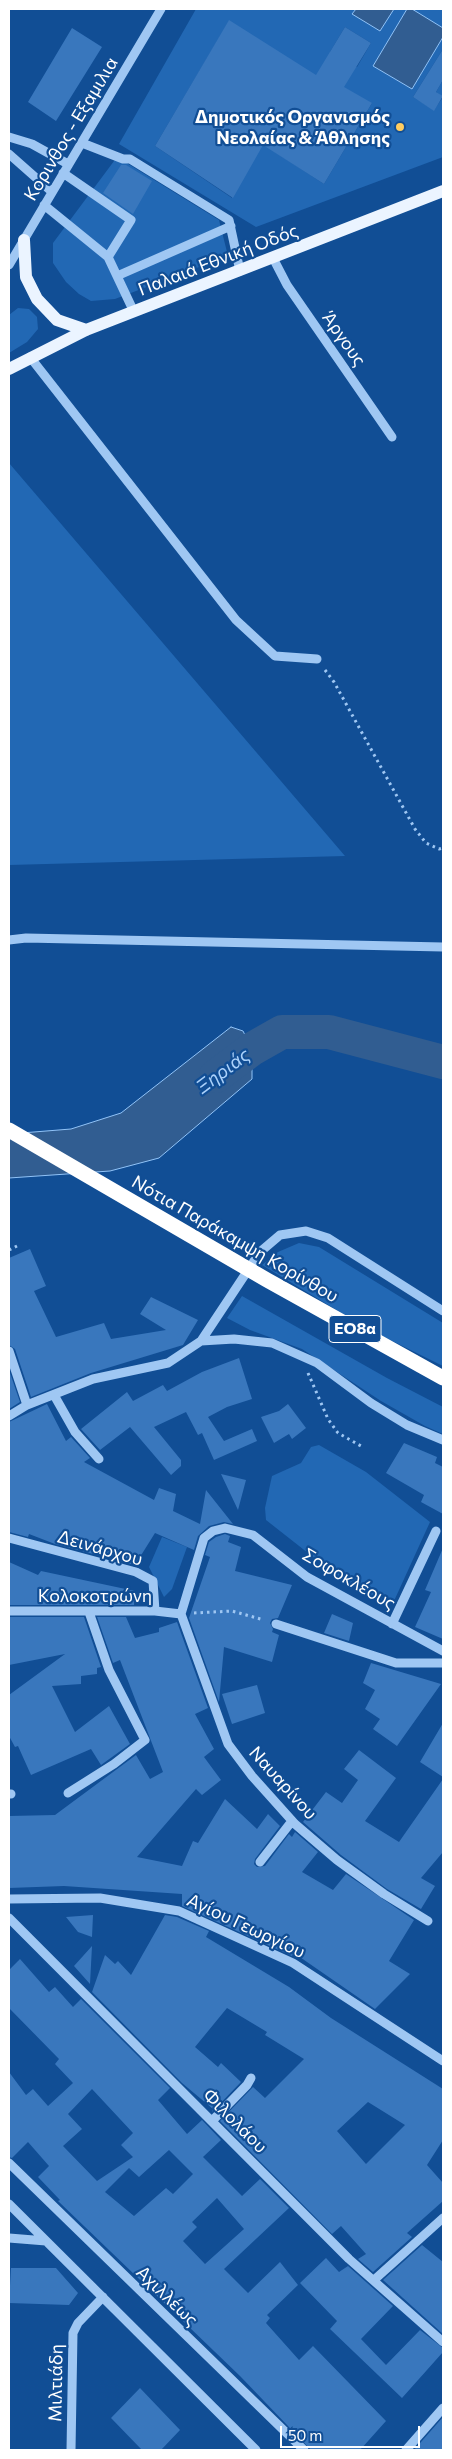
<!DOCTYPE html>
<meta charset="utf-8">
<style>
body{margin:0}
#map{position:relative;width:452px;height:2459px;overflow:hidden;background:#114e95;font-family:Commissioner,sans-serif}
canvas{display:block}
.frame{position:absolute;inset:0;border:10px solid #fff;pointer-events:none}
.scale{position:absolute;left:280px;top:2426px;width:140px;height:22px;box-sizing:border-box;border:2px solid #fff;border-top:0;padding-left:6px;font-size:15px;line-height:18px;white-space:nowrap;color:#fff;-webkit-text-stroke:4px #114e95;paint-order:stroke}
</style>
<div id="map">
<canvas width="452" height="2459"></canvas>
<div class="frame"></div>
<div class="scale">50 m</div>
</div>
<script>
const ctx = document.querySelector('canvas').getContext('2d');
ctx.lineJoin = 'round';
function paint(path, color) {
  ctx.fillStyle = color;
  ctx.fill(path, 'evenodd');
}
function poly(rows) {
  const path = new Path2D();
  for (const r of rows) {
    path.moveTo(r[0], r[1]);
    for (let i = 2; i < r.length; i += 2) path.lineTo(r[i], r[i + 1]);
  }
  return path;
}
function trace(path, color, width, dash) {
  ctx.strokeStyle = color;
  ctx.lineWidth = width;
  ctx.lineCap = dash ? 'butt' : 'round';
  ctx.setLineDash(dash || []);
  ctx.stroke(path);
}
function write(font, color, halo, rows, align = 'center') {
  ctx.font = font + ' Commissioner,sans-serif';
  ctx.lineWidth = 4.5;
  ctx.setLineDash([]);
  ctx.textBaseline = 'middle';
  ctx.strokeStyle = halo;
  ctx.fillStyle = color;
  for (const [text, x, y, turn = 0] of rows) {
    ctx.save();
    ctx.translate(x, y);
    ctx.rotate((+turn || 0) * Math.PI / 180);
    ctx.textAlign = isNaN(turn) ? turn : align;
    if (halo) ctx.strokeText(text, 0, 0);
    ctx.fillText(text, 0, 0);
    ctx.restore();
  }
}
const green = poly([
 [196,9,356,9,353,13,380,31,394,9,407,9,373,66,412,89,443,37,443,49,413,97,434,110,443,97,436,92,443,80,443,157,256,227,119,144],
 [229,21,232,198,155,146],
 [345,27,371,43,357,67,330,52],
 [372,103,324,184,275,152],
 [412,9,443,9,443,28],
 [117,157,219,220,228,256,115,299,91,301,79,294,66,282,53,263,53,243],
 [18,308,29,309,37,317,38,329,27,342,9,353,9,315],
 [9,463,345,856,9,865],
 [299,1243,319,1247,443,1323,443,1366,368,1329,262,1265,278,1252],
 [242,1296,387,1378,443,1407,443,1434,425,1426,381,1401,302,1349,250,1330,227,1318],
 [319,1445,366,1472,430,1522,394,1601,386,1605,336,1575,266,1520,265,1508,272,1476,301,1463,311,1447],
 [162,1537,187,1547,172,1589,164,1597,149,1567]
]);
const water = poly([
 [356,9,394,9,380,31,352,14,356,9],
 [407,9,412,9,443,28,443,37,412,89,373,66,407,9],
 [231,1027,243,1031,252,1049,252,1079,159,1158,110,1171,9,1178,9,1134,71,1129,121,1113,231,1027]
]);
const river = poly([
 [216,1076,252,1049,282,1032,329,1032,443,1062]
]);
const building = poly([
 [229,20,316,75,345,27,371,43,344,87,372,103,324,184,263,145,233,198,155,146],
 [72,28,102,47,56,121,28,102],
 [443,49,443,80,436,92,443,96,434,111,413,97],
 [121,165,126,165,152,181,133,214,103,193],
 [30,1249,46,1286,34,1291,56,1337,104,1323,111,1339,166,1330,140,1314,151,1297,198,1320,183,1345,91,1373,31,1397,15,1349,9,1345,9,1258],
 [239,1358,252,1399,227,1407,208,1417,224,1441,252,1429,257,1441,214,1460,202,1433,198,1435,186,1412,154,1427,181,1460,181,1466,171,1475,130,1427,100,1450,81,1429,127,1392,133,1401,163,1385,167,1391,202,1372],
 [9,1370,20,1402,9,1409],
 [47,1404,66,1441,71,1437,90,1458,84,1462,154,1500,159,1488,176,1494,173,1511,200,1524,206,1490,233,1524,224,1522,209,1526,198,1536,194,1550,155,1533,135,1565,55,1544,29,1534,28,1537,9,1532,9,1422],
 [288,1404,306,1428,292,1439,289,1434,274,1443,261,1417,279,1411],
 [404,1443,437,1457,435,1463,443,1467,443,1514,421,1502,424,1495,386,1473],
 [221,1474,246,1480,238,1510],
 [225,1534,230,1536,228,1542,241,1547,235,1571,292,1585,278,1618,272,1619,270,1623,273,1629,272,1632,279,1635,272,1662,224,1647,219,1702,189,1618,210,1557,205,1555,209,1542,216,1537],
 [443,1548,443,1639,415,1627,431,1592,425,1590],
 [9,1562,38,1575,41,1571,135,1591,134,1605,9,1605],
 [332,1614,353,1623,349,1641,324,1633],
 [9,1617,84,1617,101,1667,97,1668,97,1674,81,1676,81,1684,52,1686,75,1732,109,1706,130,1744,101,1765,91,1749,31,1775,18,1746,15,1747,9,1736,9,1695,65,1654,9,1665],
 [97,1617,126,1617,135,1638,159,1632,159,1628,177,1622,208,1708,195,1714,214,1749,204,1757,221,1780,202,1795,196,1789,137,1857,182,1866,193,1841,198,1843,225,1799,257,1829,268,1814,280,1826,255,1859,254,1864,257,1867,265,1866,289,1834,292,1837,295,1832,318,1852,302,1872,333,1890,346,1874,414,1920,389,1961,410,1974,375,2009,294,1953,292,1956,182,1906,182,1894,64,1886,9,1888,9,1816,55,1815,136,1755,150,1779,163,1772,120,1660,113,1663],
 [371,1663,441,1684,397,1746,373,1729,380,1719,365,1709,375,1690,363,1683],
 [257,1685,265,1713,232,1724,222,1694],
 [443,1723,443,1777,420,1762],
 [359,1750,396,1778,365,1821,399,1842,443,1779,443,1852,421,1878,435,1886,421,1909,387,1889,341,1855,303,1822,326,1792,342,1803,358,1780,344,1769],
 [93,1915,92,1937,78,1932,66,1917],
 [165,1915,177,1917,209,1931,206,1937,289,1987,331,2018,443,2089,443,2140,427,2165,443,2183,443,2201,407,2233,412,2237,373,2272,358,2259,366,2254,341,2226,332,2234,220,2121,253,2087,265,2098,304,2059,265,2035,267,2032,227,2008,195,2047,218,2067,221,2063,241,2082,212,2112,213,2109,182,2083,92,1992,105,1955,115,1964,118,1961,131,1975],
 [368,2102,405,2125,366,2164,337,2131],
 [92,1946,90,1984,74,1966],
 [20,1959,49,1992,55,1987,73,2007,81,1999,170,2088,158,2100,187,2134,202,2120,221,2140,203,2157,242,2196,260,2179,289,2208,224,2269,248,2293,280,2262,298,2285,267,2315,270,2318,266,2323,299,2360,313,2346,386,2421,360,2450,311,2450,240,2376,58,2201,60,2200,38,2177,49,2166,28,2142,12,2158,9,2157,9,2072,26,2095,33,2089,48,2106,73,2083,55,2064,59,2059,9,2008,9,1970],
 [92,2089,133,2133,121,2145,133,2157,97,2181,63,2146,82,2129,68,2114],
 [169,2150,193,2174,173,2194,166,2188,134,2216,105,2192,129,2168,139,2177],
 [217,2198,244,2229,205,2264,183,2241,197,2227,192,2222],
 [422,2245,443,2262,443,2334,383,2280],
 [326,2258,339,2272,348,2266,393,2306,361,2339,386,2365,420,2330,443,2348,443,2352,402,2398,330,2329,337,2321,300,2283],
 [11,2268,56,2268,78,2293,69,2305,9,2303],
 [140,2388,180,2430,161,2450,142,2450,111,2418],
 [443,2417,443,2450,414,2450]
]);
const path = poly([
 [325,670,334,682,415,829,426,843,439,849,443,848],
 [9,1250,17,1246],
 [308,1373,328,1419,338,1433,361,1446],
 [194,1613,232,1611,264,1620]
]);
const minor = poly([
 [9,137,32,144,68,164],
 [82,143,123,159,130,159,229,220,240,271],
 [9,154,52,192],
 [63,173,131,220,108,257],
 [44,205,108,257,134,312],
 [273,258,287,285,392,437],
 [9,265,161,9],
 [117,276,231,226],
 [30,357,236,620,275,656,317,659],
 [9,940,26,938,443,947],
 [201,1341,260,1252,280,1235,306,1231,328,1238,443,1311],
 [9,1351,27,1405],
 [54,1395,75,1432,99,1459],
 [9,1416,27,1405,93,1379,168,1363,201,1341,234,1339,272,1343,317,1363,371,1403,407,1425,443,1440],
 [9,1538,136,1572,153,1581,155,1611],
 [9,1611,155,1611,181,1614],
 [181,1614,228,1744,252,1776,295,1824,337,1860,384,1894,428,1921],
 [181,1614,204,1538,213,1531,225,1528,253,1535,307,1577,443,1651],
 [276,1624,396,1663,443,1663],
 [392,1624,436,1531],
 [68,1793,114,1764,145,1740,109,1670,89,1612],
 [9,1794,11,1794],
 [260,1862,292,1821],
 [9,1899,100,1898,179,1911,293,1963,443,2061],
 [9,1918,349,2259,443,2342],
 [212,2121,247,2085,251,2078],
 [9,2163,304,2450],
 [9,2204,256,2450],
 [9,2238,46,2241],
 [374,2280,443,2218],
 [71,2450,73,2333,78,2323,103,2297],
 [406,2450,443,2408]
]);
const major = poly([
 [24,240,26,277,37,299,57,320,86,330],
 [9,369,86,330,443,191]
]);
const highway = poly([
 [9,1130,267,1280,443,1378]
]);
const markers = [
 [400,127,5,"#ffcd61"]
];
const shields = [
 [355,1329,52]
];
const shieldNames = [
 ["ΕΟ8α",355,1329]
];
const poiNames = [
 ["Δημοτικός Οργανισμός",390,117],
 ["Νεολαίας & Άθλησης",390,138]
];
const streetNames = [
 ["Κορινθος - Εξαμιλια",71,129,-59],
 ["Παλαιά Εθνική Οδός",218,260,-21],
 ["Άργους",344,339,55],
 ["Νότια Παράκαμψη Κορίνθου",235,1239,30],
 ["Δεινάρχου",100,1548,16],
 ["Σοφοκλέους",349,1579,30],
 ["Κολοκοτρώνη",95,1596],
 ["Ναυαρίνου",283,1783,48],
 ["Αγίου Γεωργίου",246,1926,25],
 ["Φιλολάου",235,2121,45],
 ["Αχιλλέως",167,2296,44],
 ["Μιλτιάδη",56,2383,-89]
];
const waterNames = [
 ["Ξηριάς",223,1071,-37]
];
paint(green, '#2268b4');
paint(water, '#315d91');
trace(water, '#91c3f7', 1);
trace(river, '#315d91', 34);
paint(building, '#3977bd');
trace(path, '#9fc7f3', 3, [2.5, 4]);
trace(minor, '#9fc7f3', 9);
trace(major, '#ebf4ff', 12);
trace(highway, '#fff', 15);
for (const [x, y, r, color] of markers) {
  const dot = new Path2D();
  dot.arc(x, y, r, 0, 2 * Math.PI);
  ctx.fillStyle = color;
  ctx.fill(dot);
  trace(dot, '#114e95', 2);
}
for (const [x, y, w] of shields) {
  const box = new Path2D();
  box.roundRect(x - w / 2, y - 13.5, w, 27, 4);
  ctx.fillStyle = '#114e95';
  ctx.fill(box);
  trace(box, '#fff', 1);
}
write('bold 16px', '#fff', null, shieldNames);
write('bold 18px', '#fff', '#114e95', poiNames, 'right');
write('18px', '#fff', '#114e95', streetNames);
write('italic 19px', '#abd1fa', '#114e95', waterNames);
</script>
